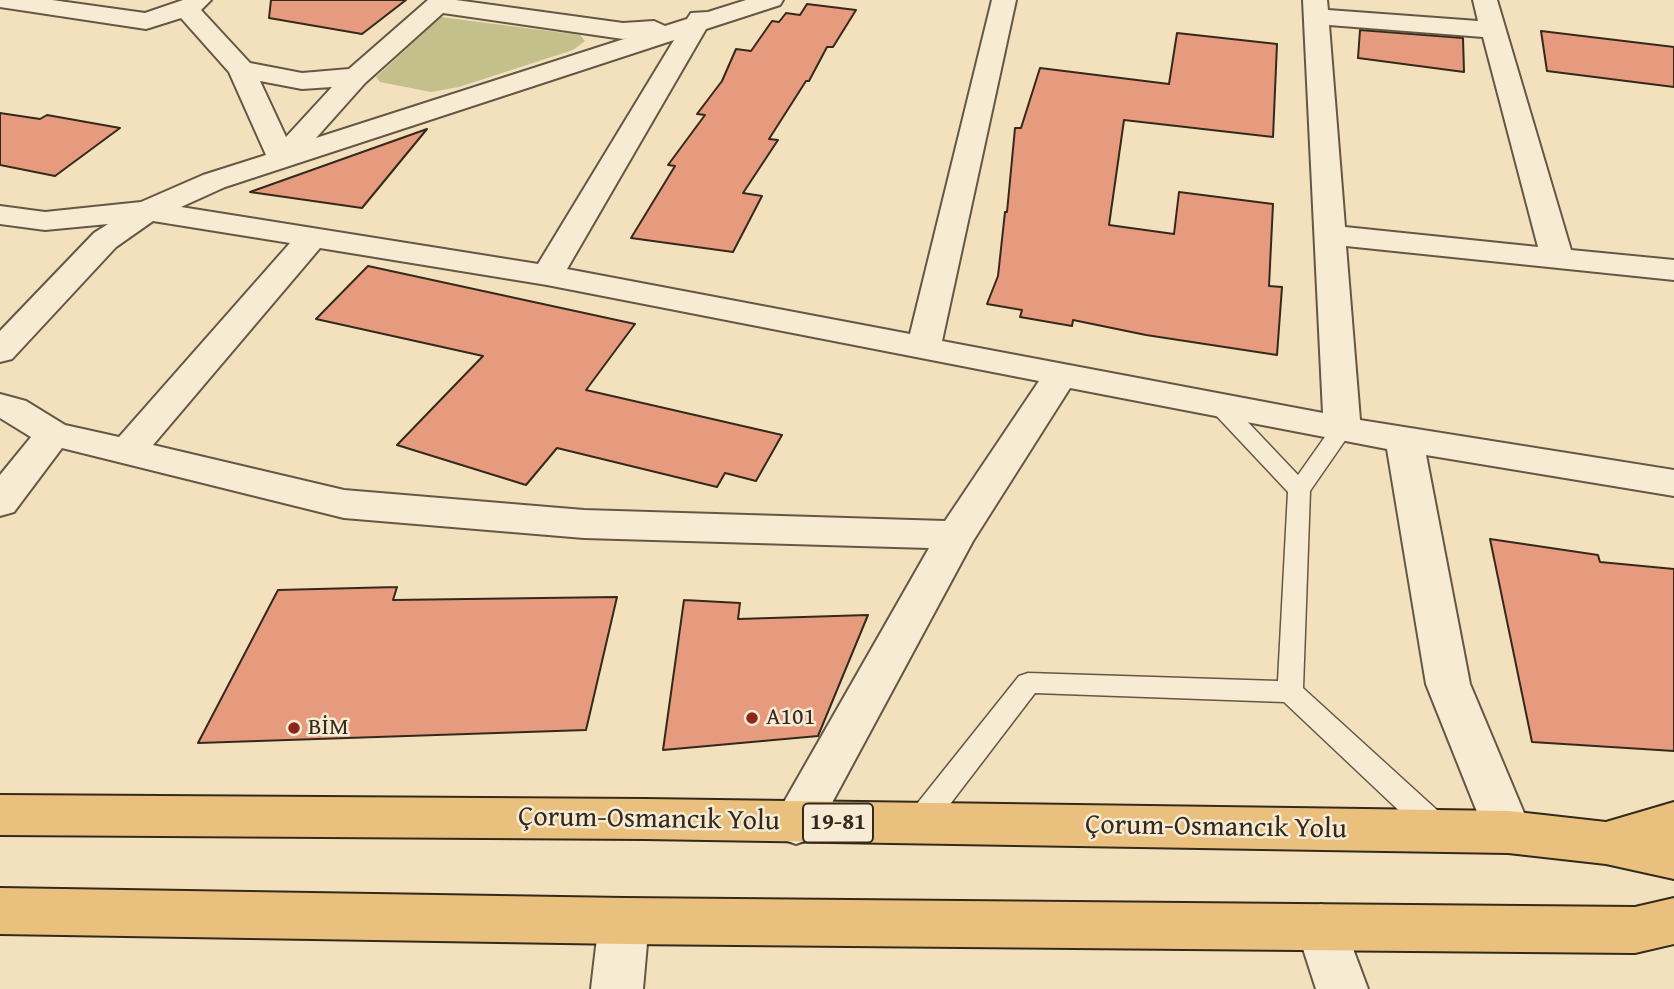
<!DOCTYPE html>
<meta charset="utf-8">
<style>
body{margin:0}
canvas{display:block;background:#f3e0bd}
</style>
<canvas width="1674" height="989"></canvas>
<script>
const ctx = document.querySelector('canvas').getContext('2d');
ctx.lineJoin = 'round';
function paint(path, color) {
  ctx.fillStyle = color;
  ctx.fill(path, 'evenodd');
}
function poly(rows) {
  const path = new Path2D();
  for (const r of rows) {
    path.moveTo(r[0], r[1]);
    for (let i = 2; i < r.length; i += 2) path.lineTo(r[i], r[i + 1]);
  }
  return path;
}
function trace(path, color, width, dash) {
  ctx.strokeStyle = color;
  ctx.lineWidth = width;
  ctx.lineCap = dash ? 'butt' : 'round';
  ctx.setLineDash(dash || []);
  ctx.stroke(path);
}
function write(font, color, halo, rows, align = 'center') {
  ctx.font = font + ' "Gentium Book Plus",serif';
  ctx.lineWidth = 5;
  ctx.setLineDash([]);
  ctx.textBaseline = 'middle';
  ctx.strokeStyle = halo;
  ctx.fillStyle = color;
  for (const [text, x, y, turn = 0] of rows) {
    ctx.save();
    ctx.translate(x, y);
    ctx.rotate((+turn || 0) * Math.PI / 180);
    ctx.textAlign = isNaN(turn) ? turn : align;
    if (halo) ctx.strokeText(text, 0, 0);
    ctx.fillText(text, 0, 0);
    ctx.restore();
  }
}
const green = poly([
 [441,17,580,35,585,41,573,50,459,87,431,92,380,82,376,77]
]);
const building = poly([
 [271,0,406,0,362,34,269,18,271,0],
 [807,4,856,10,833,47,827,47,809,81,806,81,769,139,778,140,743,193,762,196,733,252,631,238,675,166,668,165,705,115,697,114,722,81,736,49,751,51,772,21,779,22,786,13,800,15,807,4],
 [1360,30,1463,38,1464,72,1358,58,1360,30],
 [1541,31,1674,47,1674,87,1547,71,1541,31],
 [1177,33,1277,44,1273,137,1124,120,1109,225,1174,234,1179,192,1273,204,1269,286,1282,287,1277,355,1146,335,1073,320,1072,326,1020,317,1022,310,987,304,998,276,1005,212,1007,212,1015,128,1021,128,1040,68,1169,84,1177,33],
 [0,113,40,119,47,115,120,128,55,176,0,165,0,113],
 [427,129,362,208,250,192,427,129],
 [368,266,635,324,586,390,782,435,756,481,725,473,717,487,557,448,526,485,397,445,483,356,316,319,368,266],
 [1490,539,1598,555,1600,562,1674,569,1674,751,1532,742,1490,539],
 [397,587,393,600,617,597,586,730,198,743,278,590,397,587],
 [684,600,740,603,738,619,868,615,818,736,663,750,684,600]
]);
const service = poly([
 [1218,397,1226,399,1298,475,1334,424,1350,424,1353,429,1310,491,1303,688,1448,820,1452,829,1448,838,1438,841,1428,838,1284,702,1035,693,928,833,918,836,908,833,904,824,908,815,1019,676,1028,673,1278,681,1288,492,1210,409,1207,404,1210,399,1218,397]
]);
const minor = poly([
 [0,0,52,0,145,13,183,0,211,0,201,10,250,63,302,73,349,69,428,0,456,0,623,23,654,21,665,26,687,19,691,13,708,12,746,0,783,0,780,5,706,29,567,269,910,334,992,0,1016,0,942,341,1323,413,1303,0,1327,0,1328,10,1478,21,1473,0,1497,0,1571,250,1674,260,1674,280,1346,246,1360,420,1674,470,1674,496,1426,455,1470,684,1532,832,1525,847,1508,853,1491,847,1426,684,1387,449,1070,388,973,541,813,838,796,844,779,838,772,823,929,548,584,538,344,518,62,448,14,512,0,516,0,475,31,437,0,418,0,394,26,401,65,425,119,437,290,243,153,221,116,247,12,359,0,362,0,331,94,233,108,224,45,230,0,224,0,206,45,212,141,202,203,175,266,155,229,72,181,18,146,29,0,7,0,0],
 [443,13,623,39,627,38,316,138,365,83,443,13],
 [1329,25,1483,37,1538,247,1345,227,1329,25],
 [674,40,538,264,181,207,225,187,674,40],
 [260,81,302,89,332,87,286,137,260,81],
 [320,248,547,285,1039,381,945,521,584,510,344,490,153,445,320,248],
 [624,898,642,905,649,921,643,989,591,989,599,921,606,905,624,898],
 [1321,904,1339,911,1368,989,1316,989,1296,927,1303,911,1321,904]
]);
const trunk = poly([
 [0,795,645,799,1508,811,1606,822,1674,802,1674,879,1606,864,1508,853,645,839,0,835,0,795],
 [0,888,624,898,1635,907,1674,898,1674,944,1635,953,624,944,0,934,0,888]
]);
const markers = [
 [752,718,7,"#8f2418"],
 [294,728,7,"#8f2418"]
];
const shields = [
 [838,823,70]
];
const shieldNames = [
 ["19-81",838,823]
];
const poiNames = [
 ["A101",766,718],
 ["BİM",308,728]
];
const nearStreetnames = [
 ["Çorum-Osmancık Yolu",649,820,1],
 ["Çorum-Osmancık Yolu",1216,828,1]
];
paint(green, '#c3c08c');
paint(building, '#e79b7e');
trace(building, '#34291d', 2);
trace(service, '#645745', 3);
trace(minor, '#645745', 4);
trace(trunk, '#34291d', 4);
paint(service, '#f7ebd4');
paint(minor, '#f7ebd4');
paint(trunk, '#eac07e');
for (const [x, y, r, color] of markers) {
  const dot = new Path2D();
  dot.arc(x, y, r, 0, 2 * Math.PI);
  ctx.fillStyle = color;
  ctx.fill(dot);
  trace(dot, '#f7ebd4', 2.5);
}
for (const [x, y, w] of shields) {
  const box = new Path2D();
  box.roundRect(x - w / 2, y - 19.5, w, 39, 5);
  ctx.fillStyle = '#f7ebd4';
  ctx.fill(box);
  trace(box, '#34291d', 2);
}
write('bold 23px', '#34291d', null, shieldNames);
write('24px', '#34291d', '#f7ebd4', poiNames, 'left');
write('28px', '#34291d', '#f7ebd4', nearStreetnames);
</script>
